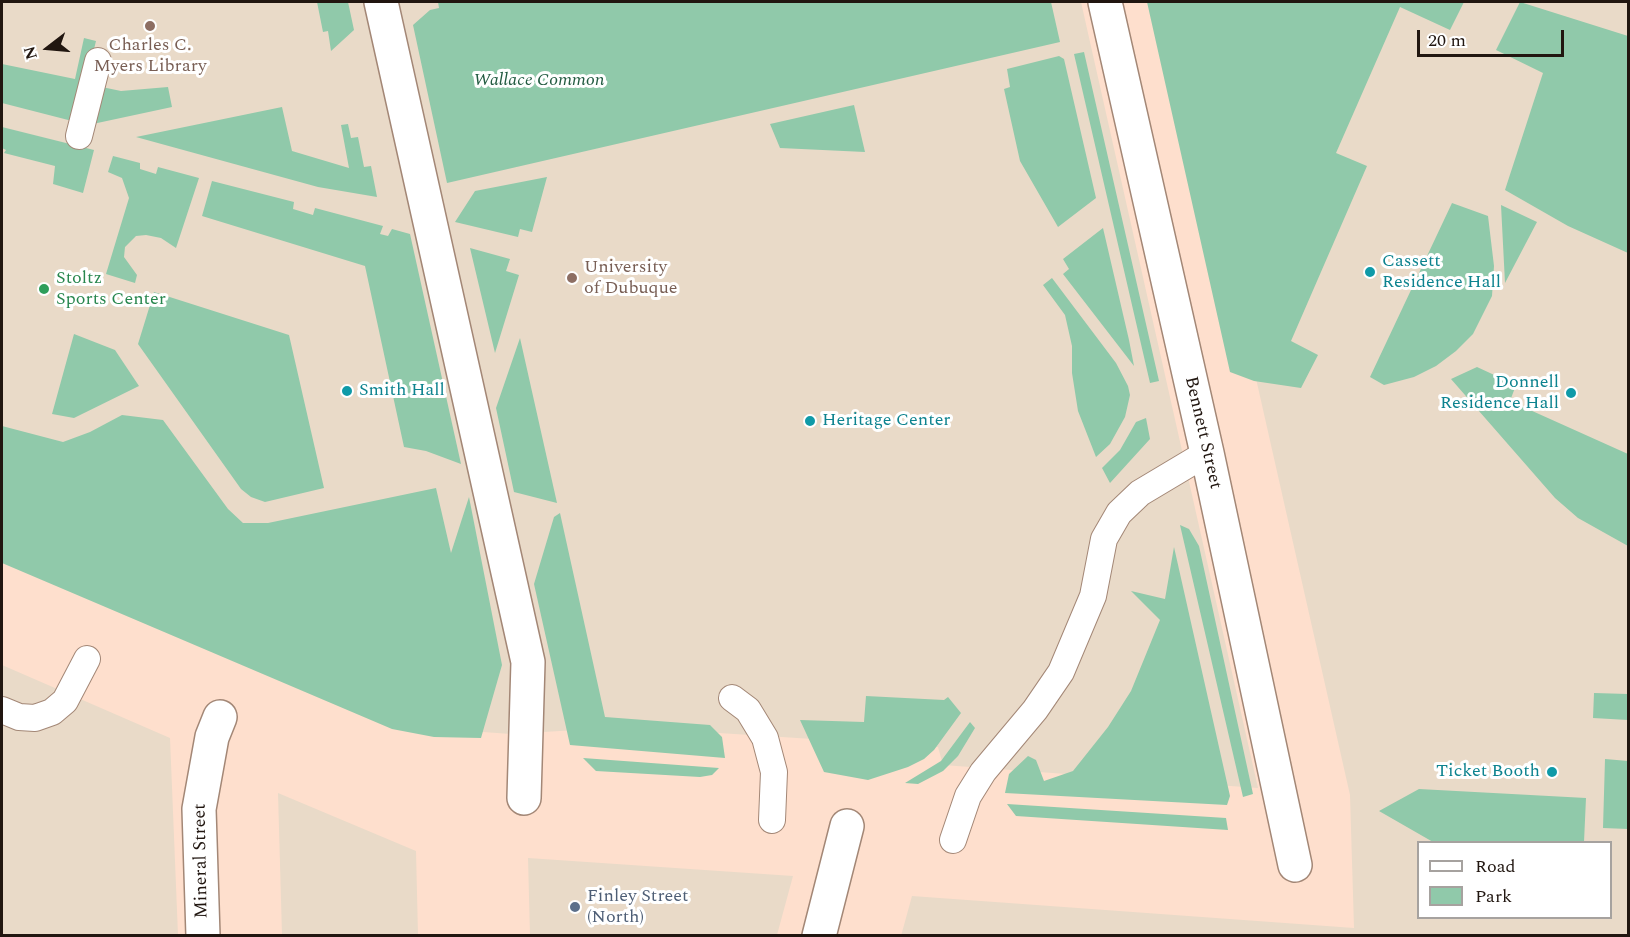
<!DOCTYPE html>
<style>
body{margin:0}
#map{position:relative;width:1630px;height:937px;overflow:hidden;background:#fedfcd;font-family:Spectral,serif}
canvas{display:block}
.frame{position:absolute;inset:0;border:3px solid #211610;pointer-events:none}
.legend{position:absolute;left:1417px;top:841px;width:195px;height:78px;box-sizing:border-box;background:#fff;border:2px solid #a6a29f;margin:0;padding:8px 10px;list-style:none;font-size:18px;color:#211610}
.legend li{display:flex;align-items:center;gap:12px;height:30px}
.legend b{width:30px;border:2px solid #a6a29f}
.north{position:absolute;left:18px;top:18px;width:60px;height:60px;-webkit-text-stroke:4px #fff;paint-order:stroke;rotate:254deg;font-size:16px;font-weight:700;line-height:24px;text-align:center;color:#211610}
.north::after{content:'';display:block;margin:auto;width:21px;height:27px;background:#211610;clip-path:polygon(50% 0,100% 100%,50% 72%,0 100%)}
.scale{position:absolute;left:1417px;top:30px;width:147px;height:27px;box-sizing:border-box;border:3px solid #211610;border-top:0;padding-left:8px;font-size:18px;line-height:21px;white-space:nowrap;color:#211610;-webkit-text-stroke:4px #fff;paint-order:stroke}
</style>
<div id="map">
<canvas width="1630" height="937"></canvas>
<div class="frame"></div>
<ul class="legend">
<li><b style="height:8px;background:#fff"></b>Road</li>
<li><b style="height:16px;background:#90c9aa"></b>Park</li>
</ul>
<div class="north">N</div>
<div class="scale">20 m</div>
</div>
<script>
const ctx = document.querySelector('canvas').getContext('2d');
ctx.lineJoin = 'round';
function paint(path, color) {
  ctx.fillStyle = color;
  ctx.fill(path, 'evenodd');
}
function poly(rows) {
  const path = new Path2D();
  for (const r of rows) {
    path.moveTo(r[0], r[1]);
    for (let i = 2; i < r.length; i += 2) path.lineTo(r[i], r[i + 1]);
  }
  return path;
}
function trace(path, color, width, dash) {
  ctx.strokeStyle = color;
  ctx.lineWidth = width;
  ctx.lineCap = dash ? 'butt' : 'round';
  ctx.setLineDash(dash || []);
  ctx.stroke(path);
}
function write(font, color, halo, rows, align = 'center') {
  ctx.font = font + ' Spectral,serif';
  ctx.lineWidth = 6;
  ctx.setLineDash([]);
  ctx.textBaseline = 'middle';
  ctx.strokeStyle = halo;
  ctx.fillStyle = color;
  for (const [text, x, y, turn = 0] of rows) {
    ctx.save();
    ctx.translate(x, y);
    ctx.rotate((+turn || 0) * Math.PI / 180);
    ctx.textAlign = isNaN(turn) ? turn : align;
    if (halo) ctx.strokeText(text, 0, 0);
    ctx.fillText(text, 0, 0);
    ctx.restore();
  }
}
const education = poly([
 [2,2,1081,2,1258,788,943,765,938,747,625,727,511,734,441,729,2,555],
 [1171,2,1628,2,1628,935,901,936,912,896,1354,928,1350,795],
 [1418,842,1610,842,1610,918,1418,918],
 [2,665,170,738,178,935,2,935],
 [278,793,416,851,418,935,282,935],
 [528,858,793,876,777,935,530,935]
]);
const green = poly([
 [317,2,348,2,354,30,331,51,328,31,323,32],
 [438,2,1051,2,1060,42,447,183,413,25,430,10,439,8],
 [1147,2,1464,2,1450,30,1400,7,1336,153,1367,166,1291,341,1318,355,1301,388,1254,381,1230,372],
 [1520,2,1628,36,1628,253,1568,226,1505,190,1543,73,1496,50],
 [84,38,96,41,76,122,2,103,2,64,75,79],
 [1084,52,1159,381,1150,383,1074,54],
 [1059,56,1064,59,1096,198,1058,227,1020,161,1004,89,1010,87,1007,69],
 [97,86,121,91,168,87,172,107,88,125],
 [854,105,865,152,780,148,770,124],
 [282,107,292,151,349,168,341,125,348,124,351,138,358,137,364,167,371,166,377,197,318,187,136,137],
 [2,127,94,150,83,193,53,184,55,166,4,153,6,150,2,148],
 [113,156,140,163,140,169,156,174,158,167,199,178,176,248,161,238,146,235,136,236,125,247,124,257,137,275,135,283,106,274,129,198,122,178,108,172],
 [547,177,532,232,520,229,518,237,455,222,475,191],
 [212,181,294,202,293,209,313,215,315,208,383,226,380,234,388,236,392,229,410,234,461,464,426,451,404,447,365,266,202,216],
 [1452,203,1488,216,1494,266,1492,296,1473,334,1456,351,1436,366,1414,377,1384,385,1370,377],
 [1501,205,1537,222,1505,283],
 [1103,228,1129,340,1134,366,1063,274,1069,269,1063,259],
 [470,248,510,259,506,271,519,275,495,353],
 [1052,278,1116,363,1128,386,1130,395,1125,417,1110,444,1096,457,1078,411,1072,373,1072,346,1065,315,1043,285],
 [154,292,289,335,324,488,265,502,251,497,241,489,138,344],
 [74,334,115,350,139,386,74,418,52,414],
 [520,338,557,503,514,492,496,408],
 [1477,367,1516,385,1510,401,1628,454,1628,546,1578,518,1555,498,1451,379],
 [122,415,163,420,228,509,243,523,268,523,436,488,451,553,469,497,502,665,481,738,434,737,392,729,2,563,2,426,63,442,90,432],
 [1146,418,1150,439,1110,483,1102,468,1120,450,1136,422],
 [560,513,605,717,710,725,722,737,725,758,570,745,534,584,554,517],
 [1180,525,1189,529,1199,546,1253,794,1243,797],
 [1174,547,1230,796,1227,805,1005,793,1009,774,1028,756,1036,760,1044,781,1073,771,1108,727,1131,691,1160,620,1131,591,1165,599],
 [1594,693,1628,694,1628,720,1593,718],
 [866,696,944,700,948,697,961,713,934,750,924,759,908,767,868,780,824,772,800,720,864,722],
 [970,722,975,728,958,756,943,771,918,784,905,783,941,761],
 [583,758,719,768,712,775,700,777,596,771],
 [1605,759,1628,761,1628,829,1603,828],
 [1419,789,1586,798,1584,842,1433,842,1379,811],
 [1007,804,1226,818,1228,830,1016,816]
]);
const lane = poly([
 [79,136,98,61],
 [732,698,748,710,765,738,774,772,772,820],
 [2,710,19,717,35,718,52,712,65,701,87,659],
 [953,840,968,796,983,772,1035,710,1061,672,1093,596,1104,539,1119,513,1140,493,1207,453]
]);
const street = poly([
 [381,2,528,662,524,798],
 [1105,2,1207,453,1295,865],
 [203,936,199,809,212,737,220,717],
 [819,936,847,826]
]);
const markers = [
 [150,26,6,"#8d6e63"],
 [1370,272,6,"#0f9aa8"],
 [572,278,6,"#8d6e63"],
 [44,289,6,"#2e9e5b"],
 [347,391,6,"#0f9aa8"],
 [1571,393,6,"#0f9aa8"],
 [810,421,6,"#0f9aa8"],
 [1552,772,6,"#0f9aa8"],
 [575,907,6,"#5c6f8a"]
];
const educationNames = [
 ["Charles C.",150,46],
 ["Myers Library",150,67],
 ["University",584,268,"left"],
 ["of Dubuque",584,289,"left"]
];
const parkNames = [
 ["Wallace Common",539,81]
];
const cultureNames = [
 ["Cassett",1382,262],
 ["Residence Hall",1382,283],
 ["Donnell",1559,383,"right"],
 ["Residence Hall",1559,404,"right"],
 ["Smith Hall",359,391],
 ["Heritage Center",822,421],
 ["Ticket Booth",1540,772,"right"]
];
const leisureNames = [
 ["Stoltz",56,279],
 ["Sports Center",56,300]
];
const streetNames = [
 ["Bennett Street",1202,433,77],
 ["Mineral Street",202,861,-91]
];
const serviceNames = [
 ["Finley Street",587,897],
 ["(North)",587,918]
];
paint(education, '#e9dac8');
paint(green, '#90c9aa');
trace(lane, '#a38776', 28);
trace(street, '#a38776', 36);
trace(lane, '#fff', 26);
trace(street, '#fff', 33);
for (const [x, y, r, color] of markers) {
  const dot = new Path2D();
  dot.arc(x, y, r, 0, 2 * Math.PI);
  ctx.fillStyle = color;
  ctx.fill(dot);
  trace(dot, '#fff', 2);
}
write('18px', '#785e54', '#fff', educationNames);
write('italic 18px', '#225b41', '#fff', parkNames);
write('18px', '#0d838f', '#fff', cultureNames, 'left');
write('18px', '#27864d', '#fff', leisureNames, 'left');
write('18px', '#211610', '#fff', streetNames);
write('18px', '#4e5e75', '#fff', serviceNames, 'left');
</script>
